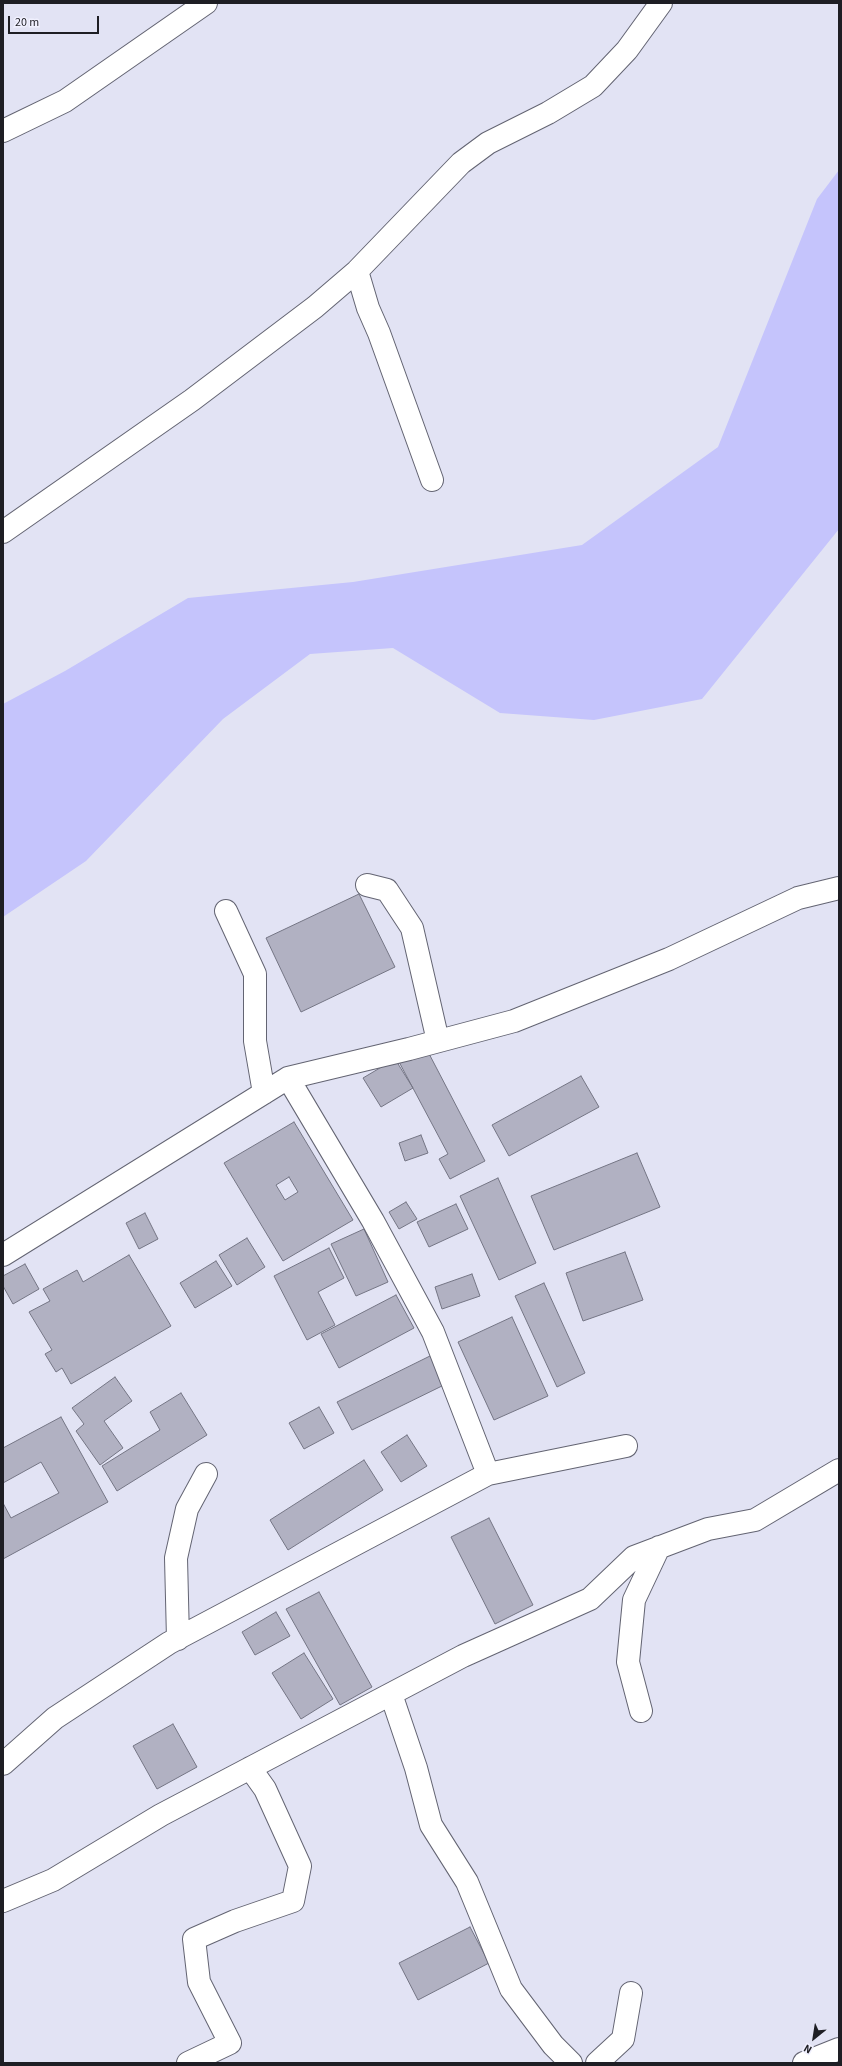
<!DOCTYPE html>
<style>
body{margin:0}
#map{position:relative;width:842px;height:2066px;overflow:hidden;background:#e2e3f4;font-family:"Source Sans 3",sans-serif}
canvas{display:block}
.frame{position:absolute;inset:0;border:4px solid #1e1e24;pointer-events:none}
.north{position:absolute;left:794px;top:2018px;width:40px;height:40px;-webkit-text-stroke:3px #f0f0fe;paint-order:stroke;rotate:210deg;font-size:11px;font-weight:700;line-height:16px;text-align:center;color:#1e1e24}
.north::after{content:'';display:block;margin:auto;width:14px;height:18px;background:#1e1e24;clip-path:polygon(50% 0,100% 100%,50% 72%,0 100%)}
.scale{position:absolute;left:8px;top:16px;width:91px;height:18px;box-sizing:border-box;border:2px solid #1e1e24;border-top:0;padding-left:5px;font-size:12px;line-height:14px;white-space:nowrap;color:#1e1e24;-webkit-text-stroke:3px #f0f0fe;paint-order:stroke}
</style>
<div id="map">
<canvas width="842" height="2066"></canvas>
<div class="frame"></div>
<div class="north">N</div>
<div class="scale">20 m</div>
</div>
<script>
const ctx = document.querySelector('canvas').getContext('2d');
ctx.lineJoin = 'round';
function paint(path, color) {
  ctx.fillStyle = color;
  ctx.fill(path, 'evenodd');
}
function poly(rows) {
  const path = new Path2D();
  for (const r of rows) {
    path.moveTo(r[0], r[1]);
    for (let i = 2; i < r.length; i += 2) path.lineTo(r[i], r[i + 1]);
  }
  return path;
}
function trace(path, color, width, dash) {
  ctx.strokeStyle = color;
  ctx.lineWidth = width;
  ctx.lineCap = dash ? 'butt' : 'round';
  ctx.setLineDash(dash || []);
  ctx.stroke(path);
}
const green = poly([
 [839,170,839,529,702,699,594,720,500,713,393,648,310,654,223,719,86,861,3,917,3,704,65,671,188,598,353,582,582,545,718,447,817,199]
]);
const building = poly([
 [359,894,395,967,301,1012,266,938,359,894],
 [425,1046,485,1161,450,1179,439,1159,448,1154,398,1060,425,1046],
 [395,1059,413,1088,381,1107,363,1078,395,1059],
 [581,1076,599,1107,509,1156,492,1125,581,1076],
 [294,1122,353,1220,283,1261,224,1163,294,1122],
 [289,1177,298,1192,285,1200,276,1185,289,1177],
 [421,1135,428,1153,405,1161,399,1143,421,1135],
 [637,1153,660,1207,554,1250,531,1196,637,1153],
 [498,1178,536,1263,499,1280,460,1196,498,1178],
 [406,1202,417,1219,399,1229,389,1212,406,1202],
 [456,1204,468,1229,429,1247,417,1222,456,1204],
 [145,1213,158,1239,139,1249,126,1223,145,1213],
 [364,1229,388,1282,356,1296,331,1244,364,1229],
 [247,1238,265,1267,237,1285,219,1255,247,1238],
 [329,1248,344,1278,318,1292,335,1325,307,1340,274,1276,329,1248],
 [625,1252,643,1300,583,1321,566,1273,625,1252],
 [129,1255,171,1326,71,1384,62,1368,56,1372,45,1354,52,1350,29,1312,50,1301,43,1289,77,1270,83,1282,129,1255],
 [216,1261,232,1286,195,1308,180,1283,216,1261],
 [25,1264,39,1289,13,1304,3,1286,3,1276,25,1264],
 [472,1274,480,1296,442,1309,435,1287,472,1274],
 [544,1283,585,1373,557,1387,515,1296,544,1283],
 [396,1295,414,1328,339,1368,321,1334,396,1295],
 [512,1317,548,1396,494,1420,458,1342,512,1317],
 [432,1355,446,1384,352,1430,337,1402,432,1355],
 [115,1377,132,1401,104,1421,123,1448,100,1465,76,1431,84,1424,72,1408,115,1377],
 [181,1393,207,1435,117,1491,102,1466,160,1430,150,1412,181,1393],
 [319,1407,334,1433,304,1449,289,1423,319,1407],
 [61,1417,108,1502,3,1559,3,1503,11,1518,59,1493,41,1462,3,1483,3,1448,61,1417],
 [407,1435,427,1466,401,1482,381,1452,407,1435],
 [364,1460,383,1490,288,1550,270,1520,364,1460],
 [489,1518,533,1605,495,1624,451,1537,489,1518],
 [319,1592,372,1687,340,1705,286,1609,319,1592],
 [276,1612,290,1636,255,1655,242,1632,276,1612],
 [304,1653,333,1699,301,1719,272,1673,304,1653],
 [173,1724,197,1767,157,1789,133,1746,173,1724],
 [470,1927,489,1963,418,2000,399,1963,470,1927]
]);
const street = poly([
 [3,131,65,101,206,3],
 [357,271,368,308,379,333,432,480],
 [3,532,192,400,315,307,357,271,461,163,488,143,548,113,593,86,627,50,661,3],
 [367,885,387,890,412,928,438,1041],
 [226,911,255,974,255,1041,264,1093],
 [288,1078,373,1221,433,1332,488,1474],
 [3,1255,288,1078,409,1049,514,1021,669,959,798,898,839,888],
 [178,1639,176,1558,187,1509,206,1474],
 [391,1694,416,1768,431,1825,467,1882,511,1989,553,2045,571,2063],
 [641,1711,628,1662,634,1600,659,1547],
 [3,1764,55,1718,169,1643,488,1474,626,1446],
 [3,1901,53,1880,161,1815,463,1656,590,1599,634,1557,708,1529,755,1520,839,1470],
 [188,2063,230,2043,199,1982,194,1939,235,1921,293,1901,300,1866,265,1789,250,1768],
 [597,2063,623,2039,631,1993],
 [804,2063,839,2049]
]);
paint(green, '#c5c4fc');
paint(building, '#b1b1c2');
trace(building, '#747584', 1);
trace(street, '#636472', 24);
trace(street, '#fff', 22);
</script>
